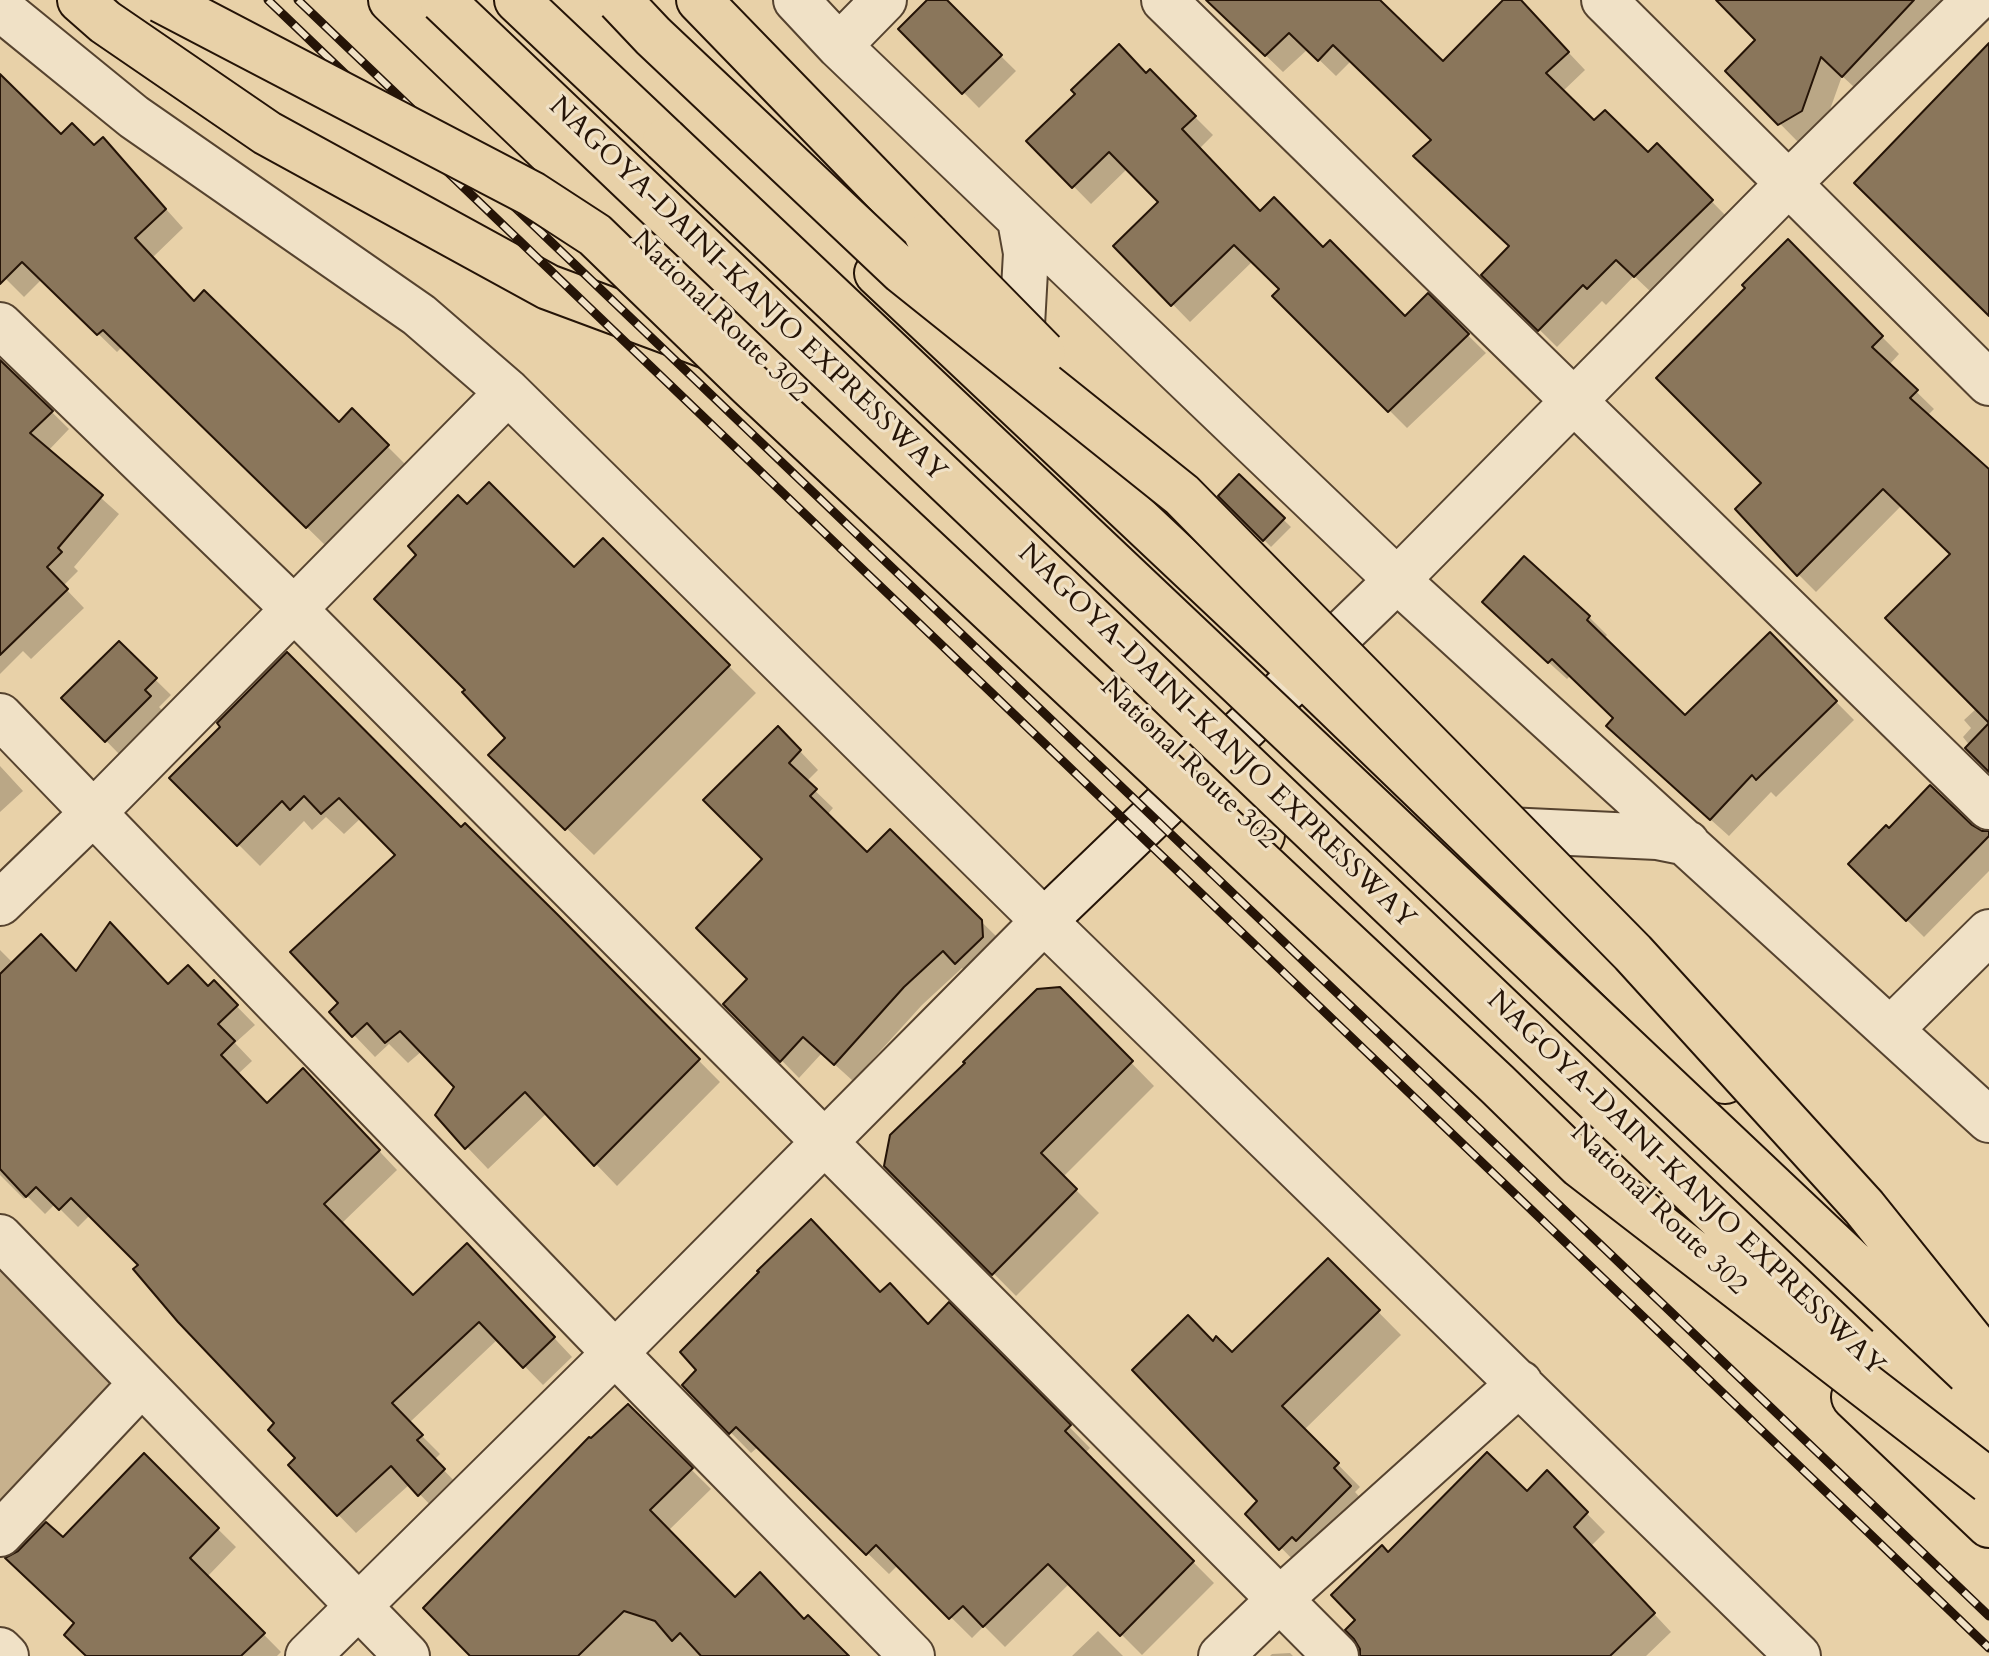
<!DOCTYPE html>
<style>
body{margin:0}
canvas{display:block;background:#e8d1a8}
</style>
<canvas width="1989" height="1656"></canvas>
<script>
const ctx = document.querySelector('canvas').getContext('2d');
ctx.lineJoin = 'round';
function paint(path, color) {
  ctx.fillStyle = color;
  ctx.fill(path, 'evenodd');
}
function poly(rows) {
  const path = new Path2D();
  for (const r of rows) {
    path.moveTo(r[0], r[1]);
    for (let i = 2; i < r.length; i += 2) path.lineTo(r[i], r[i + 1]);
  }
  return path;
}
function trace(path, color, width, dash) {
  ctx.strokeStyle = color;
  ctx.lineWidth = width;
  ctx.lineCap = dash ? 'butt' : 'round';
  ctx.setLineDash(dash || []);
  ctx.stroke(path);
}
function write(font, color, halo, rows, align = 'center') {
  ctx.font = font + ' Cardo,serif';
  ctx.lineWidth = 6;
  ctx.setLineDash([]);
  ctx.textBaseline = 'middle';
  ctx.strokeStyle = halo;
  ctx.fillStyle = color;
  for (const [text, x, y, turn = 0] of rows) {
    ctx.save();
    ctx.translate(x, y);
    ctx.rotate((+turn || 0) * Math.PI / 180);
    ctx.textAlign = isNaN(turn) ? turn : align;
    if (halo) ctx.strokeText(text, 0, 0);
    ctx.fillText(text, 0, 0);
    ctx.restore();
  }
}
const green = poly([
 [0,1265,123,1391,0,1516]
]);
const shadow = poly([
 [930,0,944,0,1016,71,979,108,901,29],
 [1208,0,1377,0,1443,64,1506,0,1519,0,1585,70,1562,92,1594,123,1648,155,1657,146,1729,219,1652,293,1634,276,1606,305,1602,301,1557,347,1484,275,1512,247,1433,140,1351,61,1336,76,1308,49,1283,72],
 [1719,0,1956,0,1865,97,1842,76,1822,132,1801,145,1728,71,1758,40],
 [1150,72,1213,135,1199,149,1260,214,1323,250,1405,318,1428,296,1486,353,1407,428,1275,296,1281,289,1253,261,1190,322,1116,246,1161,202,1128,168,1091,204,1029,141],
 [0,101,61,136,121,159,183,228,152,258,194,303,339,424,352,411,406,465,326,546,122,347,117,352,42,279,24,297,0,273],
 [1788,242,1899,354,1889,365,1934,409,1926,417,1989,476,1989,770,1963,737,1971,728,1964,720,1977,708,1952,554,1902,505,1816,592,1775,551,1764,483,1748,288],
 [0,361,69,429,48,451,119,514,74,567,78,571,63,586,84,608,31,659,23,651,0,674],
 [1239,477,1291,527,1271,547,1221,496],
 [467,507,574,570,603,541,756,693,594,855,491,755,508,738],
 [1524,559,1589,617,1607,635,1604,639,1685,718,1770,635,1854,720,1776,797,1771,792,1729,836,1626,744,1615,718,1571,675,1567,679,1502,620],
 [119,644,171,695,159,707,165,713,121,756,64,698],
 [222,727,461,829,557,917,720,1082,617,1186,547,1113,488,1169,467,1147,457,1087,422,1051,408,1063,389,1044,375,1057,354,1035,341,1003,398,855,361,818,344,834,326,817,312,830,304,821,260,866,172,778],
 [796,747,818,770,806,782,833,808,827,815,867,855,890,832,1000,940,974,980,962,968,922,1005,853,1081,822,1053,799,1078,726,1004,750,979,765,859,706,800],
 [0,766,23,791,0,812],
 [1970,826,1982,833,1989,833,1989,871,1924,937,1850,864,1889,831],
 [0,950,14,964,77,974,168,987,208,989,214,983,255,1025,235,1043,252,1061,238,1074,268,1105,321,1089,397,1170,341,1224,413,1297,485,1264,572,1357,543,1385,498,1339,409,1423,440,1454,434,1460,462,1489,438,1513,410,1484,356,1533,290,1465,298,1458,277,1423,140,1265,90,1215,78,1227,55,1204,45,1214,27,1196,24,1199,0,1175],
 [1059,989,1154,1086,1063,1177,1099,1213,1016,1296,886,1165,968,1063],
 [1328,1261,1401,1335,1304,1430,1360,1487,1355,1492,1372,1510,1304,1571,1248,1514,1260,1501,1214,1343,1232,1355],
 [881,1294,928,1326,949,1305,1090,1448,1085,1453,1214,1583,1142,1655,1070,1583,1005,1647,984,1626,972,1638,898,1565,889,1574,758,1447,751,1453,684,1385],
 [628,1407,711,1489,668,1531,735,1600,804,1621,846,1656,473,1656],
 [144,1456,236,1547,207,1577,281,1652,277,1656,88,1656,76,1623,63,1540],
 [1547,1473,1605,1532,1591,1546,1671,1632,1646,1656,1362,1656,1357,1620,1388,1554,1527,1493],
 [1098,1631,1123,1656,1072,1656],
 [1290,1653,1293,1656,1270,1656,1272,1654]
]);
const building = poly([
 [927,0,947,0,1002,55,962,94,898,29,927,0],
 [1206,0,1380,0,1443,61,1503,0,1521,0,1569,52,1546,73,1594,120,1605,110,1648,152,1657,143,1713,200,1634,277,1616,260,1587,289,1583,285,1538,331,1481,275,1509,246,1413,156,1431,140,1333,45,1318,61,1289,33,1265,56,1206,0],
 [1716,0,1914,0,1842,77,1821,57,1802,111,1778,125,1725,71,1755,40,1716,0],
 [1989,43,1989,316,1854,183,1989,43],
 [1119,44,1146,73,1150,69,1196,116,1182,129,1260,211,1274,197,1323,247,1330,240,1405,316,1428,293,1469,334,1388,412,1272,296,1279,289,1234,245,1171,306,1113,246,1158,202,1109,152,1072,188,1026,141,1075,94,1071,90,1119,44],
 [0,74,61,134,72,123,94,145,103,137,166,209,135,238,194,301,204,290,339,422,352,408,389,445,306,528,103,330,97,335,22,262,0,284,0,74],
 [1788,239,1883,336,1872,347,1918,390,1910,398,1989,469,1989,772,1965,748,1989,723,1885,618,1950,554,1883,489,1797,576,1735,509,1761,483,1656,378,1745,288,1742,285,1788,239],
 [0,360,53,411,30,433,103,495,58,548,62,552,47,567,68,589,0,655,0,360],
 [1239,474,1285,518,1263,541,1218,496,1239,474],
 [489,482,574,567,603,538,730,665,565,830,488,755,505,738,462,692,465,690,374,599,416,555,408,546,458,495,467,504,489,482],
 [1524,556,1590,616,1587,620,1685,715,1770,632,1837,701,1756,780,1752,775,1710,820,1606,726,1613,718,1552,659,1548,663,1482,602,1524,556],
 [119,641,157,678,145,690,151,696,105,742,61,698,119,641],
 [287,652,461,827,465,823,558,915,700,1059,594,1166,525,1092,465,1149,435,1115,454,1087,400,1031,385,1043,367,1023,352,1037,329,1012,338,1003,290,952,395,855,339,798,321,814,304,796,290,810,282,801,237,846,169,778,220,727,217,723,287,652],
 [778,726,801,750,789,763,817,789,810,796,867,852,890,829,982,920,983,937,955,964,943,951,904,987,834,1065,803,1037,780,1062,723,1004,747,979,696,928,762,859,703,800,778,726],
 [1930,785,1972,825,1982,831,1989,831,1989,836,1906,921,1848,864,1886,825,1889,828,1930,785],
 [110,922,168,984,188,965,208,986,214,980,238,1005,218,1024,235,1041,221,1055,267,1103,303,1068,380,1150,324,1204,413,1295,467,1243,555,1337,523,1368,479,1322,392,1403,423,1435,417,1440,445,1469,418,1496,391,1466,337,1516,288,1465,295,1458,268,1430,274,1423,178,1322,133,1269,138,1265,71,1198,59,1210,36,1187,26,1197,0,1169,0,974,41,934,76,971,110,922],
 [1060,987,1133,1061,1041,1153,1077,1189,992,1275,884,1166,890,1135,965,1063,963,1062,1037,989,1060,987],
 [811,1219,880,1292,890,1283,928,1324,949,1302,1071,1425,1065,1431,1194,1561,1120,1636,1048,1564,983,1627,963,1606,949,1619,876,1545,866,1555,736,1427,729,1434,682,1385,696,1370,680,1352,759,1272,757,1271,811,1219],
 [1328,1258,1380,1310,1282,1406,1339,1463,1334,1468,1351,1486,1296,1541,1292,1537,1279,1550,1245,1514,1257,1501,1132,1370,1188,1315,1213,1341,1216,1336,1232,1352,1328,1258],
 [628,1404,693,1468,650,1510,735,1597,760,1572,804,1619,808,1615,849,1656,701,1656,680,1633,672,1641,655,1621,624,1611,578,1656,470,1656,423,1608,589,1437,591,1438,628,1404],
 [1487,1452,1527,1491,1547,1470,1588,1512,1574,1527,1655,1613,1610,1656,1360,1656,1360,1649,1354,1639,1345,1630,1355,1620,1331,1595,1382,1545,1388,1552,1487,1452],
 [144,1453,219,1528,190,1558,265,1633,241,1656,86,1656,64,1635,74,1623,5,1558,18,1551,46,1522,63,1537,144,1453]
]);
const street = poly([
 [796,0,839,46,1397,580,1989,1120],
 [1164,0,1989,807],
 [1604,0,1989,383],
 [0,8,134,117,419,315,508,392,1044,921,1798,1656],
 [839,46,884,0],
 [0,325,294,609,1336,1656],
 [1020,361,1026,253,1020,220],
 [1303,671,1397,580,1790,182,1975,0],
 [0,716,615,1353,912,1656],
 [1485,829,1657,837,1687,843],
 [0,903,94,812,508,392],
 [1891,1029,1989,932],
 [0,1237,407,1656],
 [0,1534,141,1384],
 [0,1650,6,1656],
 [308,1656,615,1353,1044,921],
 [1221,1656,1280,1599,1520,1383]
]);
const secondary = poly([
 [1044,921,1302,673]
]);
const highway = poly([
 [80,0,105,22,267,133,548,287,715,349],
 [391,0,1262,835],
 [517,0,665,140],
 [699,0,927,235],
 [877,273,1302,673,1725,1081],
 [1854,1397,1989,1525]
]);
const rail = poly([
 [268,0,1989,1648],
 [298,0,1989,1616]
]);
const highwayBridge = poly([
 [161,0,532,194,595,235,750,385,1497,1084,1580,1165,1989,1481],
 [442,0,1857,1348],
 [619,0,653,36,902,271,1182,495,1633,953,1864,1207,1989,1363],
 [665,140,1968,1372],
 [927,235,1043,353]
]);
const streetNames = [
 ["NAGOYA-DAINI-KANJO EXPRESSWAY",747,290,44],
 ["National Route 302",719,317,44],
 ["NAGOYA-DAINI-KANJO EXPRESSWAY",1216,737,44],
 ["National Route 302",1188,764,44],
 ["NAGOYA-DAINI-KANJO EXPRESSWAY",1685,1184,44],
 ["National Route 302",1658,1210,44]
];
paint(green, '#c7b18d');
paint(shadow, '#0003');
paint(building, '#8a765b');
trace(building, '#251407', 2);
trace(street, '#56432f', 48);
trace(secondary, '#251407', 48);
trace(highway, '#251407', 48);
trace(street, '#f0e1c6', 44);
trace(secondary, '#f0e1c6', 44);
trace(highway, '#e8d1a8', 44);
trace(rail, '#251407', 9);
trace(rail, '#f0e1c6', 6, [18]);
trace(highwayBridge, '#251407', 48, []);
trace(highwayBridge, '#e8d1a8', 44);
write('28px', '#251407', '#f0e1c6', streetNames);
</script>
